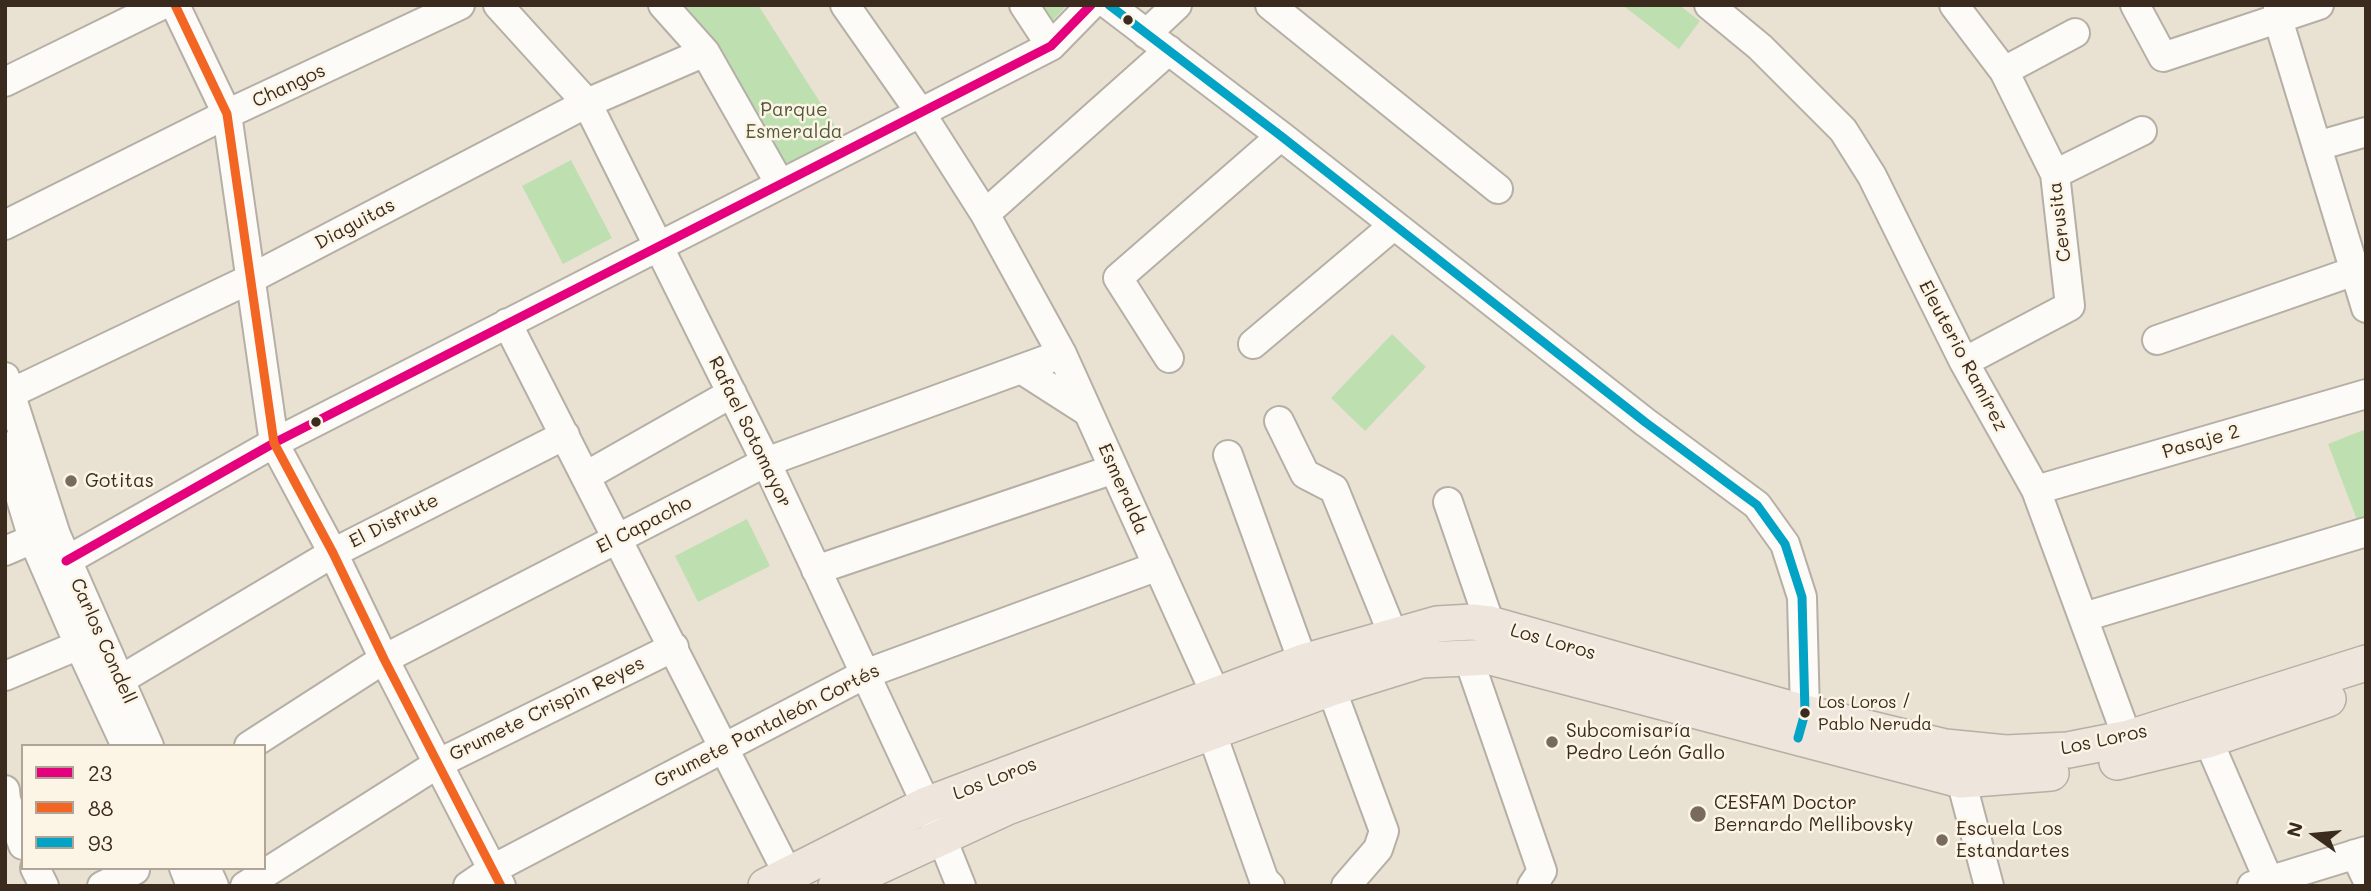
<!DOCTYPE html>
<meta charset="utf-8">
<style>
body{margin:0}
#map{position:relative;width:2371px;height:891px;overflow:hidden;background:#e9e2d3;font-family:Mali,sans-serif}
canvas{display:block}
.frame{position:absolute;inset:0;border:7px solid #3b2a1e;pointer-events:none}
.legend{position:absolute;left:21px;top:744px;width:245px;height:126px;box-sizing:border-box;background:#fcf5e5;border:2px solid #afa495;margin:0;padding:9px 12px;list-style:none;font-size:21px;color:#3b2a1e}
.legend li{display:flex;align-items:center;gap:14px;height:35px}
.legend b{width:35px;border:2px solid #afa495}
.north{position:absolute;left:2280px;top:800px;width:70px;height:70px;-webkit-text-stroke:5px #fcf5e5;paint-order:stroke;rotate:285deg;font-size:19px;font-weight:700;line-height:28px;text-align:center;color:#3b2a1e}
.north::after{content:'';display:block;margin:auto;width:24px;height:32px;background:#3b2a1e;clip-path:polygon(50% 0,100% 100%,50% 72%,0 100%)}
</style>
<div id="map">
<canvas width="2371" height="891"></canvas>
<div class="frame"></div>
<ul class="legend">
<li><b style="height:9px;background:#e5007d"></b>23</li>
<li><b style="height:9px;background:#f26522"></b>88</li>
<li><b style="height:9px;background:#03a3c5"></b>93</li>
</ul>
<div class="north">N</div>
</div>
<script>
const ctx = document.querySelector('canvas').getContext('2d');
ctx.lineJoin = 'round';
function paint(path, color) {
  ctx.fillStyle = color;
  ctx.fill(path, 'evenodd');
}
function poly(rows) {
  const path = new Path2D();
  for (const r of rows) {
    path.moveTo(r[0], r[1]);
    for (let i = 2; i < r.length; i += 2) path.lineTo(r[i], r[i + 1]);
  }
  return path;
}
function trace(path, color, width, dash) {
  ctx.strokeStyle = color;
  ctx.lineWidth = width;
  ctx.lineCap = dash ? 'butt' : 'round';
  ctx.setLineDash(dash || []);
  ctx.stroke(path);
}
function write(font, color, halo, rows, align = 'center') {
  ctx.font = font + ' Mali,sans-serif';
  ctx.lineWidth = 5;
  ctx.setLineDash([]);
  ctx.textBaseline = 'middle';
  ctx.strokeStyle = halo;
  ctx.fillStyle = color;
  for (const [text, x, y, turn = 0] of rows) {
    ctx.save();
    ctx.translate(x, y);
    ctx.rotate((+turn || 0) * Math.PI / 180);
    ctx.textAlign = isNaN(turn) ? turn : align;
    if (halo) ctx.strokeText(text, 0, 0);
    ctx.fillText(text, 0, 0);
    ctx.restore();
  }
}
const green = poly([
 [680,5,758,5,841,135,784,170],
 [1040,5,1067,5,1051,22],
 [1626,5,1679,5,1700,21,1679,49,1625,7],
 [571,160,612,238,563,264,522,186],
 [1392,334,1426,367,1365,431,1331,398],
 [2366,429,2366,517,2357,520,2328,444],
 [747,519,770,566,698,602,675,556]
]);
const minor = poly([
 [175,5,227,114,274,443,333,553,384,659,501,886],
 [498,5,587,103,766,462,941,836,961,886],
 [663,5,705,52,780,184],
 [845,5,920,112,985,214,1062,354,1216,695,1211,731,1264,880,1270,886],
 [1024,5,1051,46],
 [1109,5,1281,136,1645,422,1757,505,1785,544,1802,597,1805,713,1800,732],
 [1270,5,1498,189],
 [1709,5,1760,47,1843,130,1872,176,1964,362,2036,490,2134,756],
 [1954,5,2004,71,2055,174,2070,306,1964,362],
 [2135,5,2163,57,2319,5],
 [2278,5,2278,19,2366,308],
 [1146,34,1177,5],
 [2004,71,2075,33],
 [5,82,162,5],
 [2317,146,2366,132],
 [2055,174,2142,131],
 [985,214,1169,50],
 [5,225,227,114,460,5],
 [507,323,788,874],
 [2157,340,2366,267],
 [1253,344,1393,226],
 [1169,358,1118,278,1281,136],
 [1021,369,1088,412],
 [5,377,56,535,149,746],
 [5,396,250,279,587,103,705,52],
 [1279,421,1305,474,1334,489,1394,637],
 [5,446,33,539,79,645,126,746],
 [1228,455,1303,662],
 [586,476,732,393],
 [2036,490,2366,394],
 [1448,502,1490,624],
 [5,551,33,539,49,536],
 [66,561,274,443,1051,46,1091,5],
 [816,570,1114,469],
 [2084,617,2366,532],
 [1468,657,1542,871,1532,886],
 [5,676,79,645],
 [120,680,333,553,565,435],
 [1331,688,1384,831,1378,849,1346,886],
 [2208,740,2269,881],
 [249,746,384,659,766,462,1062,354],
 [1961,780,1989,886],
 [5,790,6,800,23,845],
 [2355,854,2366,877],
 [35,868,44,886],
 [184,868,191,886],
 [206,868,214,886],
 [102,886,135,870],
 [245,886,439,763,674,647],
 [468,886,493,869,865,674,1158,566],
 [2252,886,2366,851]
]);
const major = poly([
 [2117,762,2208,740,2328,699],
 [766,886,926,805,1303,662,1437,624,1472,622,1490,624,1805,713,1945,747,2006,753,2068,750,2129,738,2366,663],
 [836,886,1007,807,1331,688,1421,660,1491,657,1961,780,2051,773]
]);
const bus1 = poly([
 [66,561,274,443,1051,46,1091,5]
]);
const bus2 = poly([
 [175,5,227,114,274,443,333,553,384,659,501,886]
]);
const bus3 = poly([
 [1109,5,1281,136,1645,422,1757,505,1785,544,1802,597,1805,713,1798,738]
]);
const markers = [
 [1128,20,6,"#3b2a1e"],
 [316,422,6,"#3b2a1e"],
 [71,481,7,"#786a5d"],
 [1805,713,6,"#3b2a1e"],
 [1552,742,7,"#786a5d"],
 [1698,814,9,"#786a5d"],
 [1942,840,7,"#786a5d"]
];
const busNames = [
 ["Los Loros /",1818,703],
 ["Pablo Neruda",1818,725]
];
const streetNames = [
 ["Changos",289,86,-25],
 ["Cerusita",2060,222,-97],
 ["Diaguitas",355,224,-28],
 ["Eleuterio Ramírez",1963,356,62],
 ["Rafael Sotomayor",750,432,64],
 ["Pasaje 2",2201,442,-16],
 ["Esmeralda",1123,489,66],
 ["El Disfrute",394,521,-27],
 ["El Capacho",644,525,-27],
 ["Carlos Condell",103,641,66],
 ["Los Loros",1553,642,16],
 ["Grumete Crispin Reyes",547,709,-26],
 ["Grumete Pantaleón Cortés",767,726,-27],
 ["Los Loros",2104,740,-12],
 ["Los Loros",995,779,-21]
];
const parkNames = [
 ["Parque",794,110],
 ["Esmeralda",794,132]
];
const poiNames = [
 ["Gotitas",85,481],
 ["Subcomisaría",1566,731],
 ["Pedro León Gallo",1566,753],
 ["CESFAM Doctor",1714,803],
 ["Bernardo Mellibovsky",1714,825],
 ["Escuela Los",1956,829],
 ["Estandartes",1956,851]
];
paint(green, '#bee0b1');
trace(minor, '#b5afa5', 32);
trace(major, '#b5afa5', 38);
trace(minor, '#fcfbf8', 28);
trace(major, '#eee5dd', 35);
trace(bus1, '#e5007d', 9);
trace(bus2, '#f26522', 9);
trace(bus3, '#03a3c5', 9);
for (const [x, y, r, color] of markers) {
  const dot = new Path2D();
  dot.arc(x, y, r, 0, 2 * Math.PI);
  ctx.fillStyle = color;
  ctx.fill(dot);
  trace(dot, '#fcf5e5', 2.5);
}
write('17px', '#3b2a1e', '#fcf5e5', busNames, 'left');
write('19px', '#3b2a1e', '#fcf5e5', streetNames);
write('19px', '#53573c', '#fcf5e5', parkNames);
write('19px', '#3b2a1e', '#fcf5e5', poiNames, 'left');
</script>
